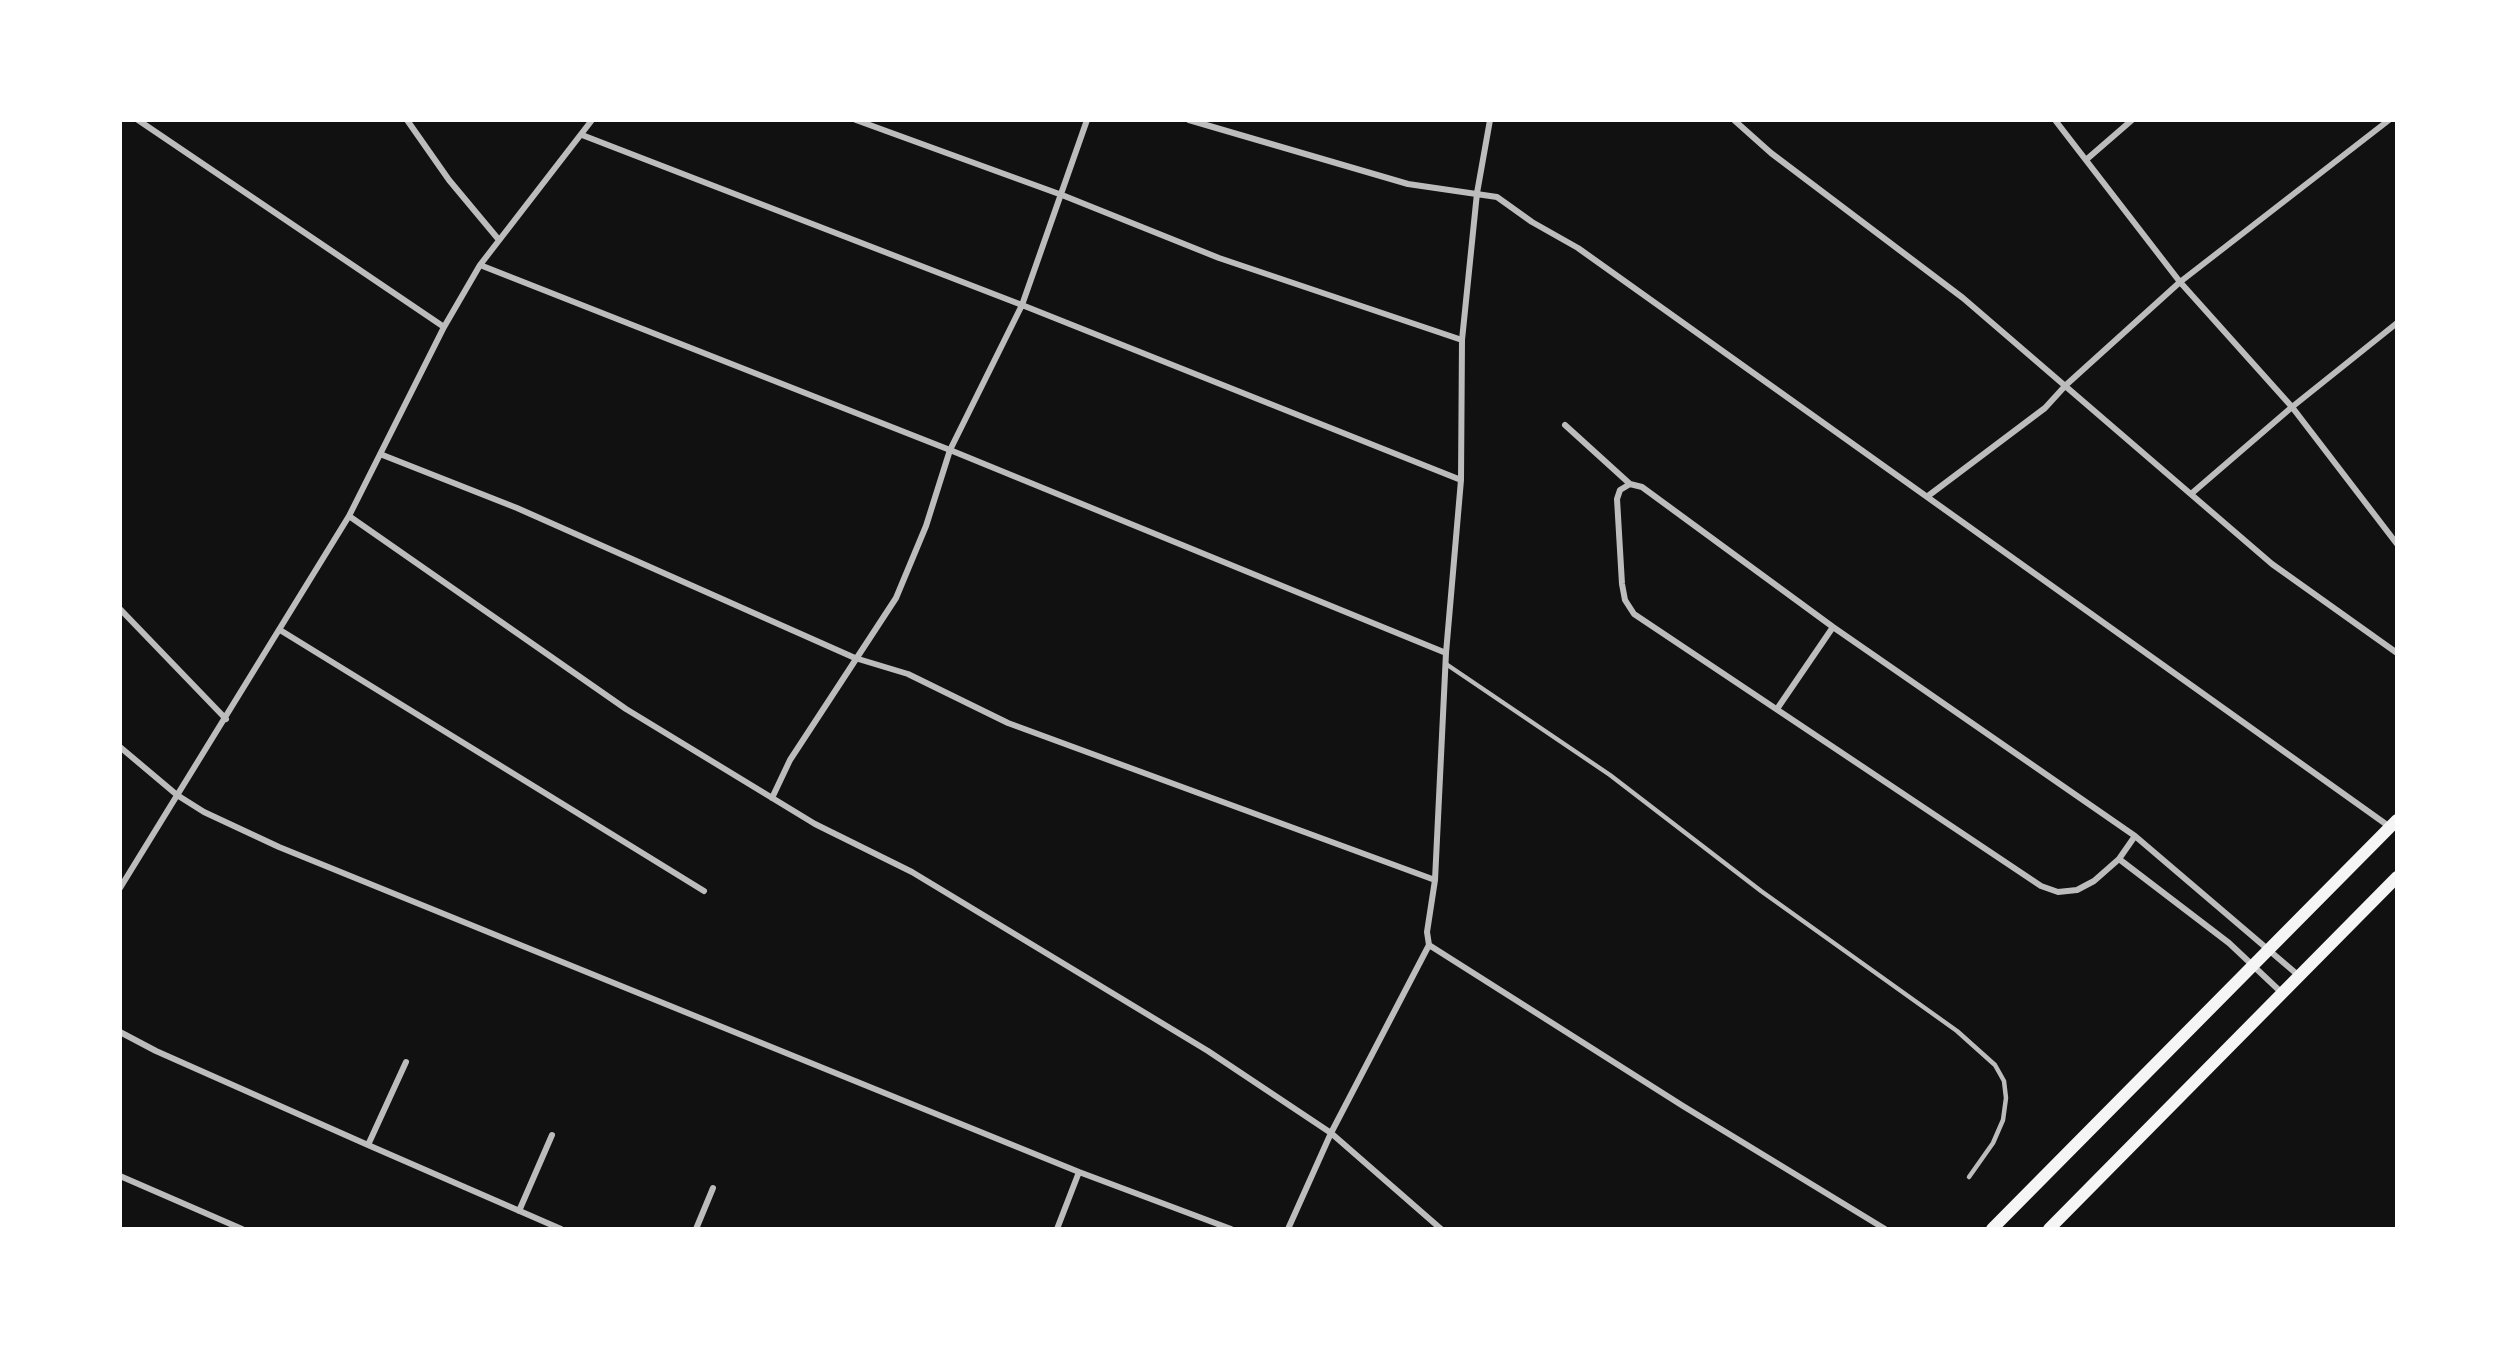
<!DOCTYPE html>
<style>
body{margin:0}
#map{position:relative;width:2517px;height:1349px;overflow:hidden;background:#111;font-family:"PT Sans",sans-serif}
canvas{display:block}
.frame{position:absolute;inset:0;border:122px solid #fff;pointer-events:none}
</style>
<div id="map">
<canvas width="2517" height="1349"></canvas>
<div class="frame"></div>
</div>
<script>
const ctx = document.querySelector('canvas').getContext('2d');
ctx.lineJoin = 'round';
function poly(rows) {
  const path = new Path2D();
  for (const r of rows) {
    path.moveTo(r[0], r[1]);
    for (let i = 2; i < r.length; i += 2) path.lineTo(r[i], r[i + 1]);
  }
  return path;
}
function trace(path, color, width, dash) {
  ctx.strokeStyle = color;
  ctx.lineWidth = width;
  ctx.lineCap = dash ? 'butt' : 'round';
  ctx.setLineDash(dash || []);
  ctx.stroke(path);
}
const service = poly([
 [1446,664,1610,775,1761,891,1957,1031,1995,1065,2004,1081,2006,1098,2003,1120,1993,1143,1969,1177]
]);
const minor = poly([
 [138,120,444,327],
 [407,120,449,180,499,240],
 [856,120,1062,195,1219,258,1462,340],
 [1189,120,1408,184,1497,197,1532,222,1578,248,2390,827],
 [1734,120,1771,153,1963,298,2272,564,2397,653],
 [2055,120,2180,282,2292,407,2397,544],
 [582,135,1022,305,1461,480],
 [2087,159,2132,120],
 [480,265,950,450,1446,653],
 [1565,425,1630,484],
 [380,454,517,508,855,658,908,674,1008,723,1435,880],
 [2191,494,2292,407,2397,323],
 [1928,496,2045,408,2066,385,2180,282,2389,120],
 [349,516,626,709,815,824,912,872,1208,1051,1331,1133,1441,1229],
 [120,609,226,719],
 [280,630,704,891],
 [1777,709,1833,627],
 [120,747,177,795,204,812,279,847,1079,1172,1231,1229],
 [772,798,790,760,896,598,926,526,950,450,1022,305,1087,120],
 [2135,836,2119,859,2094,881,2077,890,2058,892,2041,886,1634,614,1625,600,1622,584,1617,499,1620,490,1630,484,1642,487,1833,627,2135,836,2298,975],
 [2119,859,2229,943,2282,993],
 [120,888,349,516,444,327,480,265,592,120],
 [1429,945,1683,1106,1885,1229],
 [120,1032,156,1051,368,1145,561,1229],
 [368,1145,406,1062],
 [120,1176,242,1229],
 [519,1211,552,1135],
 [696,1229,713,1188],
 [1057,1229,1079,1172],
 [1288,1229,1331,1133,1429,945,1427,932,1435,880,1446,653,1461,480,1462,340,1477,193,1490,120]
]);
const secondary = poly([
 [1992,1229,2397,820],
 [2049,1229,2397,877]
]);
trace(service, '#bcbcbc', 4.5);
trace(minor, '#bcbcbc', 6);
trace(secondary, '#f5f5f5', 12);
</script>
